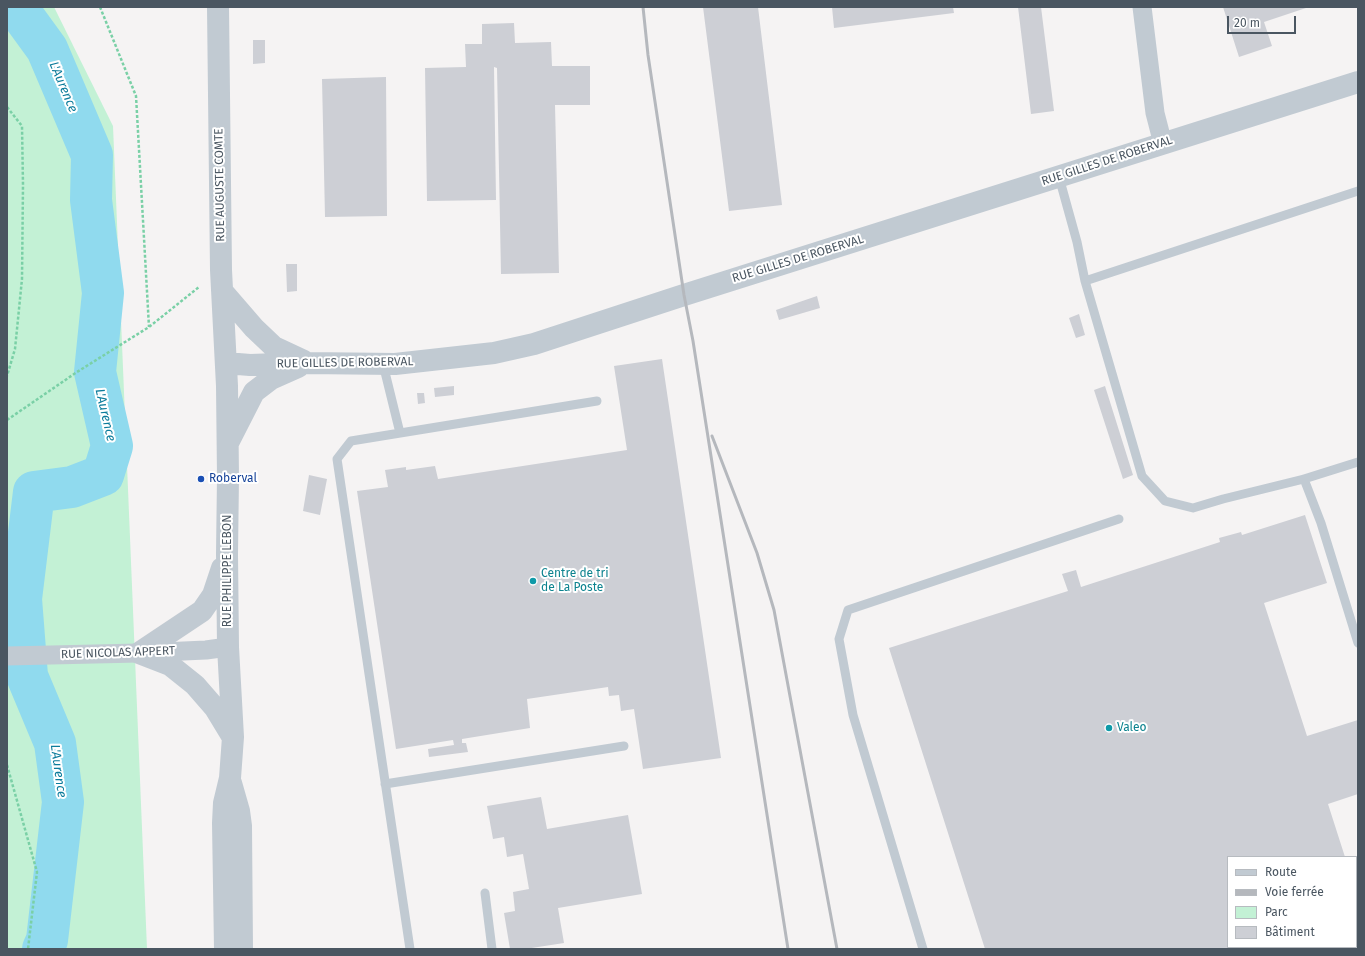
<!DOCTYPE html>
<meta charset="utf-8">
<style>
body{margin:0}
#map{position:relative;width:1365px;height:956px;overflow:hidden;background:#f5f3f3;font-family:"Fira Sans",sans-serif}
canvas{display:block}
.frame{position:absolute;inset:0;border:8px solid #4a5661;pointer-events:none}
.legend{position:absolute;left:1227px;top:856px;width:130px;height:92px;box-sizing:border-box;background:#fff;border:1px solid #b7bbc0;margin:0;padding:5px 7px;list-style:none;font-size:12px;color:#4a5661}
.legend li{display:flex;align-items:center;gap:8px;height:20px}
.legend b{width:20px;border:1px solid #b7bbc0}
.scale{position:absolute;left:1227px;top:16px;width:69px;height:18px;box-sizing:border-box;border:2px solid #4a5661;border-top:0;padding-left:5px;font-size:12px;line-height:14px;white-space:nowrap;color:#4a5661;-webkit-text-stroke:3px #fff;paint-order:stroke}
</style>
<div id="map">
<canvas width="1365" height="956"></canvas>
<div class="frame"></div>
<ul class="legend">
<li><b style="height:5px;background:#c1cad2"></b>Route</li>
<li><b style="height:5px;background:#b5b8bd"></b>Voie ferrée</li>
<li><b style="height:11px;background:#c3f1d5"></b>Parc</li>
<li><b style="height:11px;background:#cdcfd5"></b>Bâtiment</li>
</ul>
<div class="scale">20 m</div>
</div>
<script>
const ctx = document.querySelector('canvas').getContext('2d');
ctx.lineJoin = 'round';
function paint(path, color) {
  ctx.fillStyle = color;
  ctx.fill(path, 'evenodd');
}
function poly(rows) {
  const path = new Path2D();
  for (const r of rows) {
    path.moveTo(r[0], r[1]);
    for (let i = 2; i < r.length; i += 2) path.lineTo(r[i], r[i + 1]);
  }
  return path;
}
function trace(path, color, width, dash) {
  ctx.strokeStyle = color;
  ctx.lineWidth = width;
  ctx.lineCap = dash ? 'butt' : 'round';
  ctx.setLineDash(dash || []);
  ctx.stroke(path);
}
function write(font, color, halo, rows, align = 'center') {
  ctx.font = font + ' "Fira Sans",sans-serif';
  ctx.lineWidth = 4;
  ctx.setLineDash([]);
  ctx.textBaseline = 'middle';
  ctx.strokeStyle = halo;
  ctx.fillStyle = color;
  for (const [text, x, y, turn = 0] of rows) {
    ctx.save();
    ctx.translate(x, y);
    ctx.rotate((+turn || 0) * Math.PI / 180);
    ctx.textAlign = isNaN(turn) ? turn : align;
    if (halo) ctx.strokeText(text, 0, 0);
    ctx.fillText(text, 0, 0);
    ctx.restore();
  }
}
const green = poly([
 [7,7,54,7,113,126,147,949,7,949]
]);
const river = poly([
 [13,7,23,16,47,49,92,155,91,200,103,293,95,372,112,446,103,475,72,487,34,492,21,599,27,676,55,743,63,802,47,940,43,949]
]);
const building = poly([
 [703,7,758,7,782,205,729,211],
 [832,7,953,7,954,13,834,28],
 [1018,7,1041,7,1054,111,1031,114],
 [1223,7,1309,7,1264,22,1272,46,1239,57],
 [514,23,515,43,551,42,552,66,590,66,590,105,555,105,559,273,501,274,497,68,494,67,496,200,427,201,425,68,466,67,465,44,482,44,482,24],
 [253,40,265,40,265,63,253,64],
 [386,77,387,216,325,217,322,79],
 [286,264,297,264,297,291,287,292],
 [817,296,820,308,779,320,776,310],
 [1079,314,1085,335,1076,338,1069,318],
 [662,359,721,758,643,769,634,709,621,711,619,695,609,696,608,687,527,699,530,728,462,739,462,743,466,743,468,752,429,757,428,749,454,745,453,740,396,749,357,491,388,487,385,470,406,467,406,470,435,466,438,479,627,450,614,366],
 [454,386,454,395,435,397,434,388],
 [1105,386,1133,475,1123,479,1094,390],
 [417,393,424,393,425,403,418,404],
 [309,475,327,479,320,515,303,511],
 [1305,515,1327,583,1264,603,1307,736,1358,720,1358,794,1328,804,1345,857,1228,857,1228,947,1356,947,1356,893,1358,898,1358,949,985,949,889,648,1068,591,1062,574,1076,570,1081,587,1220,542,1219,538,1241,532,1242,535],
 [541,797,547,829,628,815,642,894,558,908,564,943,525,949,510,949,504,913,515,911,513,892,529,889,523,854,507,857,504,837,493,839,487,806]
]);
const path = poly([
 [100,7,136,96,149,327],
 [7,107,22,126,23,185,22,279,15,349,7,376],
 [7,420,77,372,149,327,199,287],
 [7,765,37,872,28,949]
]);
const service = poly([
 [1059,177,1077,242,1085,281,1142,476,1165,501,1193,508,1223,499,1304,479,1358,462],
 [1085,281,1358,191],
 [383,364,400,433],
 [1304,479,1321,523,1358,643],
 [385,784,624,746],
 [485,893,492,949],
 [410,949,337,459,351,441,597,401],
 [923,949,853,715,839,639,848,610,1119,519]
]);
const minor = poly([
 [1142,7,1155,113,1163,144],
 [7,656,139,653,206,650,228,647]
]);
const tertiary = poly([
 [218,7,221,270,227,386,228,477,227,554,228,647,233,737,230,778,224,803,223,823,225,949],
 [222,291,254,328,274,347,304,361],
 [226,363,250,365,307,363,395,364,494,353,534,344,684,295,1358,82],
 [229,441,254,392,271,379,298,367],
 [139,653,202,611,213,595,222,568],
 [139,653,170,665,195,685,215,708,232,736],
 [231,783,239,811,241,826,242,949]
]);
const rail = poly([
 [643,7,648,55,684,295,693,341,788,949],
 [712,436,757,553,774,610,837,949]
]);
const markers = [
 [201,479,4,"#1a4fb4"],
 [533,581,4,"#0f9aa8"],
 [1109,728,4,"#0f9aa8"]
];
const streetNames = [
 ["RUE GILLES DE ROBERVAL",1107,161,-18],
 ["RUE AUGUSTE COMTE",220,185,-91],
 ["RUE GILLES DE ROBERVAL",798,259,-17],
 ["RUE GILLES DE ROBERVAL",345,363,-1],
 ["RUE PHILIPPE LEBON",228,571,-90],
 ["RUE NICOLAS APPERT",118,653,-2]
];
const transitNames = [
 ["Roberval",209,479]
];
const cultureNames = [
 ["Centre de tri",541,574],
 ["de La Poste",541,588],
 ["Valeo",1117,728]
];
const waterNames = [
 ["L'Aurence",63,87,67],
 ["L'Aurence",105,415,77],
 ["L'Aurence",58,771,82]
];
paint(green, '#c3f1d5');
trace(river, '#90daee', 42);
paint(building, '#cdcfd5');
trace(path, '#7ad0a6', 2.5, [3, 2]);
trace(service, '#c1cad2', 9);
trace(minor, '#c1cad2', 19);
trace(tertiary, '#c1cad2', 22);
trace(rail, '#b5b8bd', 3);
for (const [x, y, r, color] of markers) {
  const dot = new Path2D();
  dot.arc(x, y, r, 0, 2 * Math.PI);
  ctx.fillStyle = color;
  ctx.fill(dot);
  trace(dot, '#fff', 1.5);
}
write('12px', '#4a5661', '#fff', streetNames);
write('12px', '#164399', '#fff', transitNames, 'left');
write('12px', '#0d838f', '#fff', cultureNames, 'left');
write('italic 13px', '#0c7c9b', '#fff', waterNames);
</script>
